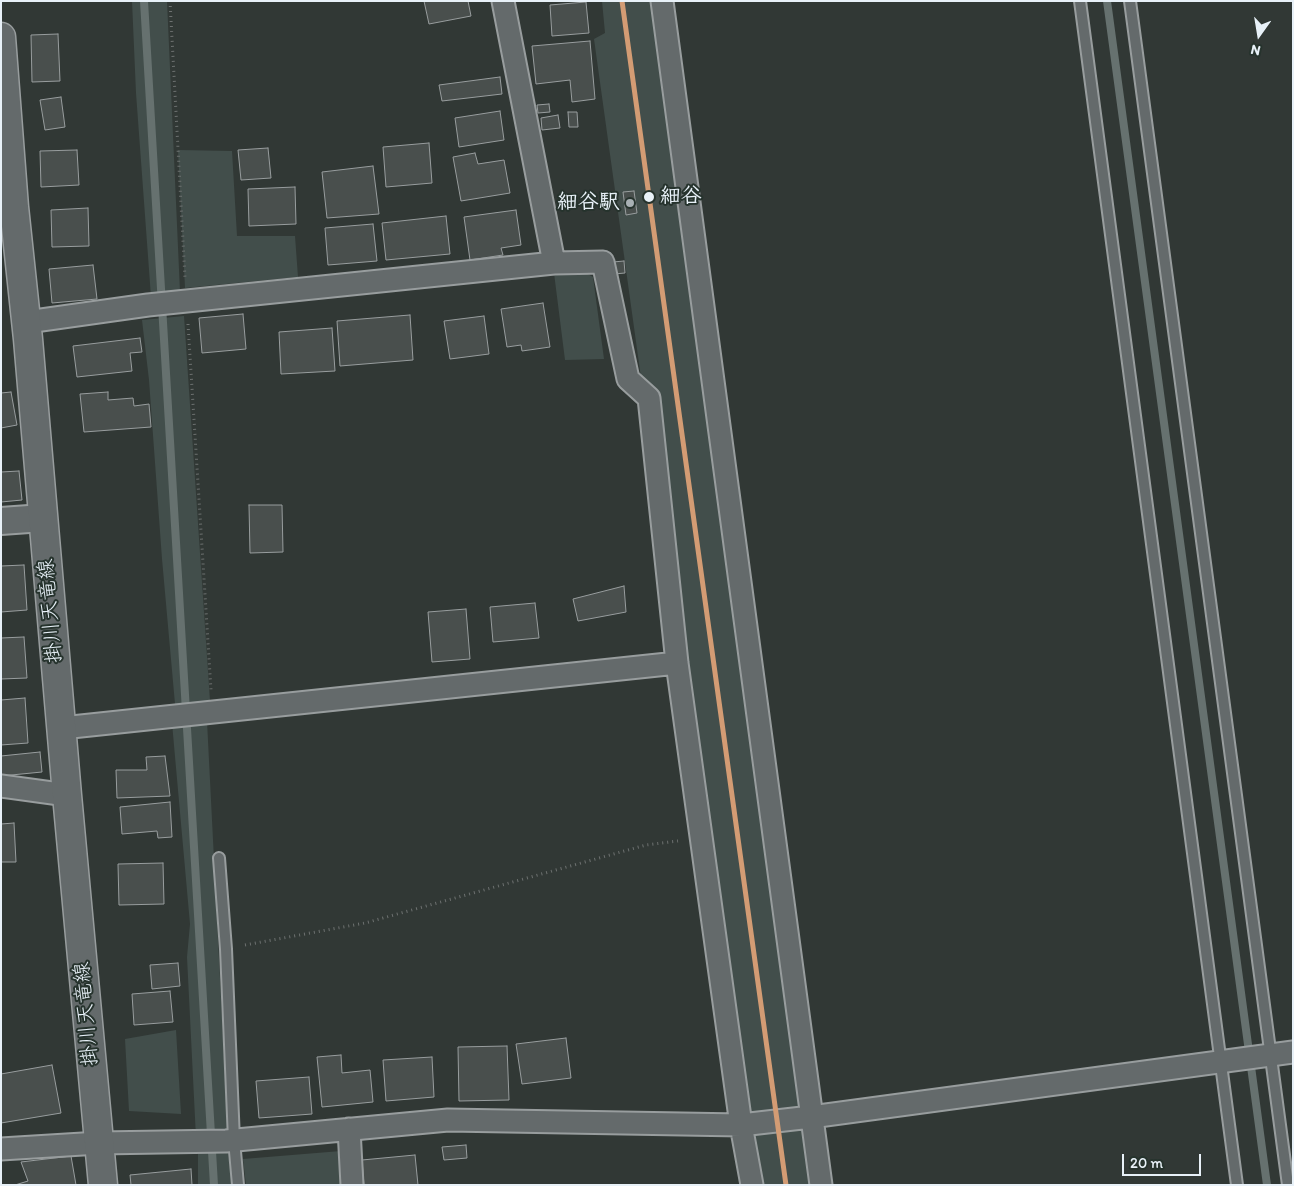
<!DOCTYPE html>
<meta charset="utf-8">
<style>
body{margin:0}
#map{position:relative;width:1294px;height:1186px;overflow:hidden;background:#313835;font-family:Itim,sans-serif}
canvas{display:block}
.frame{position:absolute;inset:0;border:2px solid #e8f1f8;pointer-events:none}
.north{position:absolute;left:1234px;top:10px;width:50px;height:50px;-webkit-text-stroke:4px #26332d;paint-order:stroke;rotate:193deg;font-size:14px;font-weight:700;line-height:20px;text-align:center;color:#e8f1f8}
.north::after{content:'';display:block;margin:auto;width:18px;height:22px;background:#e8f1f8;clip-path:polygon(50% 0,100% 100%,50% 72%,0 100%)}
.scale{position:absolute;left:1122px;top:1154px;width:79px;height:22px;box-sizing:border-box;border:2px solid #e8f1f8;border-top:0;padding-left:6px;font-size:15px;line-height:18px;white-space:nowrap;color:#e8f1f8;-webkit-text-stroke:4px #26332d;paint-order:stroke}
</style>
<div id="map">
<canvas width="1294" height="1186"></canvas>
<div class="frame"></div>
<div class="north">N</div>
<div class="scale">20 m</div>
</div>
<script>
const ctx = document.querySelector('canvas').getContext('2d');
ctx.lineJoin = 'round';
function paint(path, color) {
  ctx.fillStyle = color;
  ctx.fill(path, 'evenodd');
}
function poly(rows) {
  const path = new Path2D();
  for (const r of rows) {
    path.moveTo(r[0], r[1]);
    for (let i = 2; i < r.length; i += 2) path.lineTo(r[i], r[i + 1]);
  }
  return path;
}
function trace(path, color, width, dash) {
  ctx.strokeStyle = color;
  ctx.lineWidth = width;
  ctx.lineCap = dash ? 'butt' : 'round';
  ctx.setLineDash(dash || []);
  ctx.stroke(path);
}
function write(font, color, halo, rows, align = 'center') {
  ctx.font = font + ' Itim,"Klee One",sans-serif';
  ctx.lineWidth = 4;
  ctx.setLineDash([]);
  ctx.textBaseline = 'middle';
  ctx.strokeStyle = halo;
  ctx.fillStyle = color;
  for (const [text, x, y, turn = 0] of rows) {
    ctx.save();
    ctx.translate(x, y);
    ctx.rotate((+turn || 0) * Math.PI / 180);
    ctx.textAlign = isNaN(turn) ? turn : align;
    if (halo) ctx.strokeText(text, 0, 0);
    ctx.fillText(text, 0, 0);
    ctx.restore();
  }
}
const green = poly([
 [132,1,167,1,180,292,151,297,136,93],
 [602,1,653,1,816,1185,756,1185,733,1041,594,39,605,33],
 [178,150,232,151,237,236,295,236,298,277,185,288],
 [579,269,593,277,604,359,565,360,554,273],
 [184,316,210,701,175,704,162,559,149,380,142,320],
 [207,721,228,1137,196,1138,187,957,190,924,172,723],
 [176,1030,181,1114,129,1111,125,1039],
 [198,1150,228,1151,232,1185,198,1185],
 [341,1151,346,1185,246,1185,243,1159]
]);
const stream = poly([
 [144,1,214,1185],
 [1107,1,1267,1185]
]);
const building = poly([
 [424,1,468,1,471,16,429,24,424,1],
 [586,2,589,33,552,36,550,5,586,2],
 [58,34,60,81,32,82,31,35,58,34],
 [590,41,595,99,572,102,570,80,536,84,532,46,590,41],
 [500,77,502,94,442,101,439,85,500,77],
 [61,97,65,127,45,130,40,100,61,97],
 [549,104,550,112,538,113,537,105,549,104],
 [500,111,504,140,459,147,455,118,500,111],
 [568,112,577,112,578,127,569,127,568,112],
 [558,115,560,128,542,130,541,118,558,115],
 [429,143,432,183,386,187,383,147,429,143],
 [268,148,271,178,241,180,238,150,268,148],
 [77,150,79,185,41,187,40,151,77,150],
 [475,153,478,164,504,160,510,193,461,201,453,157,475,153],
 [373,166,379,214,327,218,322,172,373,166],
 [295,187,296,224,249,226,248,189,295,187],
 [634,191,637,213,626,215,623,192,634,191],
 [88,208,89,246,52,247,51,210,88,208],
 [516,210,521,245,501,248,503,255,470,260,464,217,516,210],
 [446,216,450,254,386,260,382,223,446,216],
 [373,224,377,261,328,265,325,228,373,224],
 [624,261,625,273,614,274,613,262,624,261],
 [93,265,97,299,52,303,49,269,93,265],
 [543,303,550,347,522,351,521,345,507,347,501,309,543,303],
 [243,314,246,349,202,353,199,318,243,314],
 [410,315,413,360,340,366,337,321,410,315],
 [484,316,489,354,450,359,444,321,484,316],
 [332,328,335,371,281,374,279,332,332,328],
 [140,338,142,352,130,353,132,371,77,377,73,346,140,338],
 [11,392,17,425,1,428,1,393,11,392],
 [108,392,108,400,133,398,134,406,149,404,151,427,84,432,80,394,108,392],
 [19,471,22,500,1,502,1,472,19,471],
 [249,505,282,505,283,552,250,553,249,505],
 [24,565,27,610,1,612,1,566,24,565],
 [624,586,626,612,578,621,573,599,624,586],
 [535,603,539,638,493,642,490,607,535,603],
 [466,609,470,659,432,662,428,612,466,609],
 [24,637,27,678,1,679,1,638,24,637],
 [25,698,28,743,1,745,1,700,25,698],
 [40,752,42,772,1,776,1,756,40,752],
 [165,756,170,796,117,798,116,770,147,770,146,757,165,756],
 [170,802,172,837,158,838,157,831,122,834,120,807,170,802],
 [14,823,16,862,1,862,1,824,14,823],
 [163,863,164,904,119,905,118,864,163,863],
 [178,963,180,986,152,989,150,965,178,963],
 [170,991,173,1022,134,1025,132,994,170,991],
 [566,1038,571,1078,522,1084,516,1044,566,1038],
 [507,1046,509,1100,459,1101,458,1047,507,1046],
 [341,1055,342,1073,370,1070,373,1102,322,1107,317,1057,341,1055],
 [432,1057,434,1097,386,1101,383,1060,432,1057],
 [52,1065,61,1113,1,1123,1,1074,52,1065],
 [309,1077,312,1114,259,1118,256,1081,309,1077],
 [466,1145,467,1158,444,1160,442,1147,466,1145],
 [415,1155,418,1185,364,1185,362,1160,415,1155],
 [71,1156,76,1185,15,1185,28,1181,21,1162,71,1156],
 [191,1169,192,1185,131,1185,130,1175,191,1169]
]);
const path = poly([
 [170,1,185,278],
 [188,324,211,690],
 [245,945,365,923,646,845,678,841]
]);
const service = poly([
 [1080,1,1237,1185],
 [1130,1,1288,1185],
 [219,858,226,949,234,1140,238,1185]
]);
const minor = poly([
 [662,1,821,1185],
 [554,263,603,262,628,379,649,398,677,663,741,1125,752,1185],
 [27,322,148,305,554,263,503,1],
 [62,728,677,663],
 [1,786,67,795],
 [349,1129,352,1185],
 [1,1149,99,1143,226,1141,448,1120,741,1125,811,1117,1293,1052]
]);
const tertiary = poly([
 [1,521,43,518]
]);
const primary = poly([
 [1,37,14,207,28,339,67,795,103,1185]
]);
const rail1 = poly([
 [622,1,786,1185]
]);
const markers = [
 [649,197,6,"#e8f1f8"],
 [630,203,5,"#a8b0b4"]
];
const stopNames = [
 ["細谷",660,197]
];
const poiNames = [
 ["細谷駅",620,203]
];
const streetNames = [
 ["掛川天竜線",51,611,-95],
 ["掛川天竜線",87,1014,-95]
];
paint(green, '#424e4b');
trace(stream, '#66716f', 8);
paint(building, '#494f4d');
trace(building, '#989d9e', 1);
trace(service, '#989d9e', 14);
trace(minor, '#989d9e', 25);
trace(tertiary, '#989d9e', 30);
trace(primary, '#989d9e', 31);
trace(path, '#6d7170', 3, [1, 4]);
trace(service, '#646a6b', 10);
trace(minor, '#646a6b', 21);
trace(tertiary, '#646a6b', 26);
trace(primary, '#646a6b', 28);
trace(rail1, '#d39c74', 5);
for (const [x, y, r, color] of markers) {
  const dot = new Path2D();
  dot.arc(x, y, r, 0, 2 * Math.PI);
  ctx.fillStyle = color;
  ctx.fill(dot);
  trace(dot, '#26332d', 2);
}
write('bold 21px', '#e8f1f8', '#26332d', stopNames, 'left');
write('bold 21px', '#e8f1f8', '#26332d', poiNames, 'right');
write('21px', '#e8f1f8', '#26332d', streetNames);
</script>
